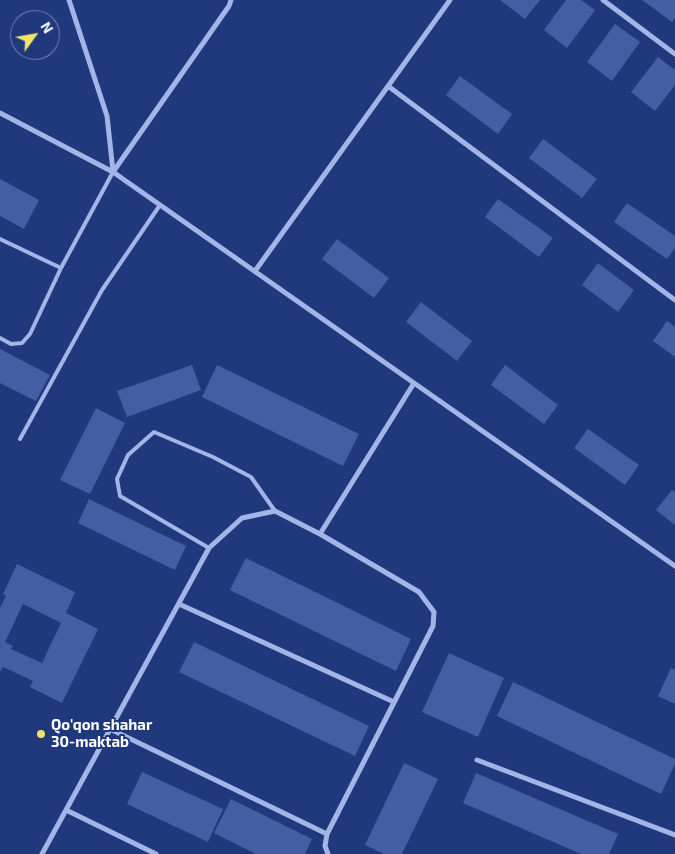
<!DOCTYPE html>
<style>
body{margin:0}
#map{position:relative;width:675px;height:854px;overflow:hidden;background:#20387c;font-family:"Exo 2",sans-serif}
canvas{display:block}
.north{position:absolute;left:10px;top:10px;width:50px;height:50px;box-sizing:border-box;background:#20387c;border:1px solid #7988b0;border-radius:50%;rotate:58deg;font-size:14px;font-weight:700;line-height:20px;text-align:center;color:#fff}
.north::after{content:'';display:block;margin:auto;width:18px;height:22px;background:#f3e364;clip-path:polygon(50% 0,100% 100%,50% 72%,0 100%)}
</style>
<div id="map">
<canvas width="675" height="854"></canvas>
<div class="north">N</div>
</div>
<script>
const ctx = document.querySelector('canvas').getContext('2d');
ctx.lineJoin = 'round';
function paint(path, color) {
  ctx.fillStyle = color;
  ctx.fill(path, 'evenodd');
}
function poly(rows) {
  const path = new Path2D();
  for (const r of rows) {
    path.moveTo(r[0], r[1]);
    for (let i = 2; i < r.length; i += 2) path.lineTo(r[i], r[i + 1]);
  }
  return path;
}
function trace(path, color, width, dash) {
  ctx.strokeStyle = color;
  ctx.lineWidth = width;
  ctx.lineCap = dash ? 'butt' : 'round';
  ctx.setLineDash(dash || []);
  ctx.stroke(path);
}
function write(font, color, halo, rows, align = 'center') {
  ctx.font = font + ' "Exo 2",sans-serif';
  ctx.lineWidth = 4;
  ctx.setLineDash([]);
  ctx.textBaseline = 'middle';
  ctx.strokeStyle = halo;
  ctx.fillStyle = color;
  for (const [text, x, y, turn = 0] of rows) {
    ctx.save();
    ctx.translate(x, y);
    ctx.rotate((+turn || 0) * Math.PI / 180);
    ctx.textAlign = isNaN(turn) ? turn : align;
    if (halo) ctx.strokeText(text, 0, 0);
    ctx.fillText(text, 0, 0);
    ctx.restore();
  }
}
const building = poly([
 [500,0,540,0,525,19],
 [566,0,581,0,595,10,567,48,544,30],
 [642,0,675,0,675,18,672,22],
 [615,24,640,42,612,81,587,62],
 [658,57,675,70,675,85,655,111,631,92],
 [460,76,512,114,498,134,446,95],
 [543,139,597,179,582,198,529,158],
 [0,179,39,200,24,229,0,216],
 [498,199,553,238,539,257,485,217],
 [627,203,675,236,675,248,667,259,614,222],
 [337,239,389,278,374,298,322,259],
 [598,263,634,290,618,312,582,285],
 [421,302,472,341,457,361,406,322],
 [667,321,675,327,675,357,653,341],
 [0,349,50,375,36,401,0,383],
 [192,365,201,390,127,417,117,391],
 [217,365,359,434,343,466,202,397],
 [505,365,558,405,544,424,491,385],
 [96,408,125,423,90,494,60,480],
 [588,429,639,465,625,485,574,448],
 [672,490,675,492,675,525,656,510],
 [89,499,186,546,175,570,78,523],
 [246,558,411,639,396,671,230,590],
 [17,564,75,592,66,613,98,629,62,703,30,687,33,681,3,667,0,672,0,608,6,596,3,594],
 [23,604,61,623,42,663,11,649,13,646,5,642],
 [194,642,369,726,355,756,179,672],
 [449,653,504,678,478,737,422,712],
 [671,668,675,670,675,704,658,696],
 [513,682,675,759,675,764,661,794,497,716],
 [404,763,438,779,402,854,384,854,365,845],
 [142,772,223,809,208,842,127,804],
 [476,773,618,834,609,854,581,854,463,803],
 [231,799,312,839,305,854,256,854,214,833]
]);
const service = poly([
 [0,239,61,268],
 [0,338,11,344,22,343,30,334,61,268,113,172],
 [20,439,102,290,160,205],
 [209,548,120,496,117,479,128,455,154,432,213,457,251,477,275,511]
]);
const minor = poly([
 [69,0,107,116,113,171],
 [603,0,675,54],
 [388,86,675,300],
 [0,113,113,172,675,566],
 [113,172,229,6,231,0],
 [255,271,450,0],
 [320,534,419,592,434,612,433,626,327,834,325,846,328,854],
 [179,604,394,702],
 [110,729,327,834],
 [477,760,675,835],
 [66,810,156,854],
 [42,854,209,548,242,518,275,511,320,534,414,383]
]);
const markers = [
 [41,734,5,"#f3e364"]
];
const poiNames = [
 ["Qo'qon shahar",51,725],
 ["30-maktab",51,742]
];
paint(building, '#455ea3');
trace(service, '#a3b5e6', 4);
trace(minor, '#a3b5e6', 5);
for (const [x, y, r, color] of markers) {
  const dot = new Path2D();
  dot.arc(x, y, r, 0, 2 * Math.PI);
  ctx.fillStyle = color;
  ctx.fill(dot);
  trace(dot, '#20387c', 2);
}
write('bold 15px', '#fff', '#20387c', poiNames, 'left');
</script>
